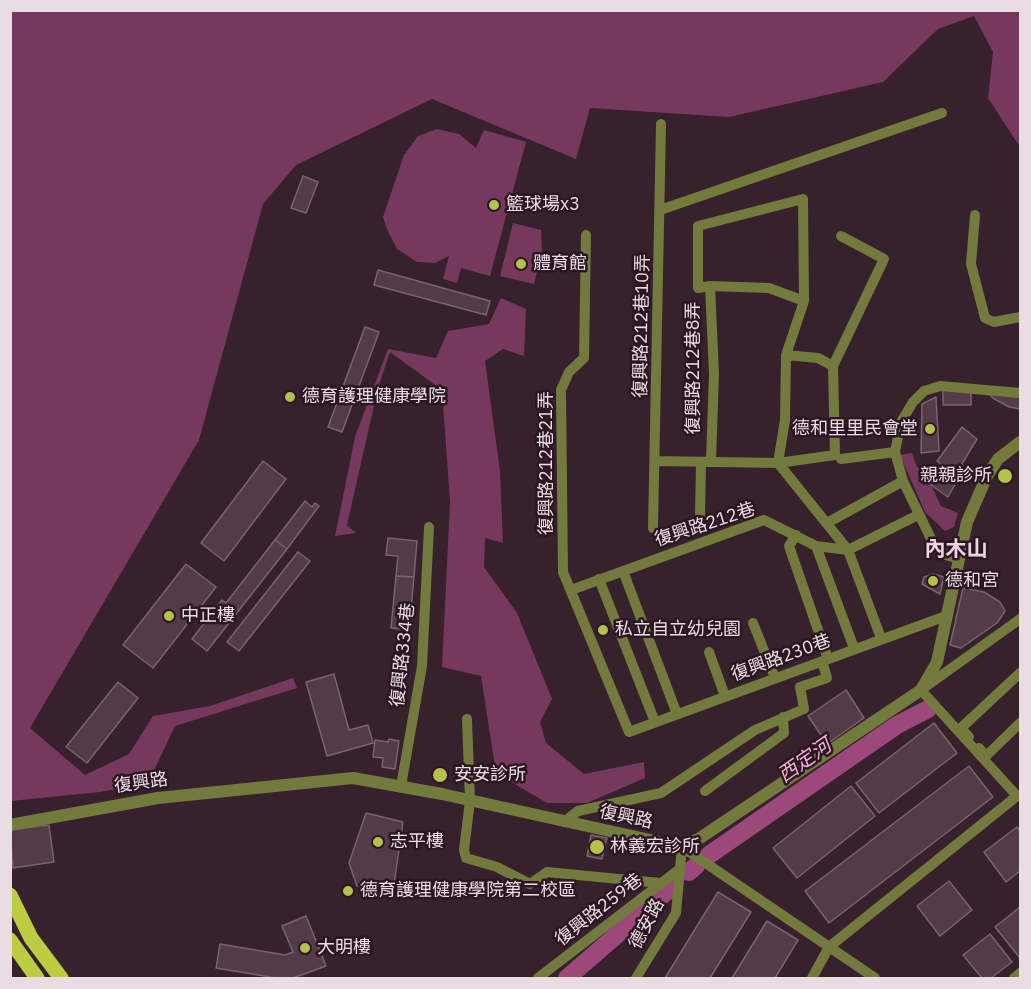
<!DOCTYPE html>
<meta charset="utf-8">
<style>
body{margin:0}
#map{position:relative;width:1031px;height:989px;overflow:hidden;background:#36212c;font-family:"IBM Plex Sans",sans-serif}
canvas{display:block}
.frame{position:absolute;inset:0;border:12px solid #eadce3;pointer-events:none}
</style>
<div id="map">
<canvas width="1031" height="989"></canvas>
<div class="frame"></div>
</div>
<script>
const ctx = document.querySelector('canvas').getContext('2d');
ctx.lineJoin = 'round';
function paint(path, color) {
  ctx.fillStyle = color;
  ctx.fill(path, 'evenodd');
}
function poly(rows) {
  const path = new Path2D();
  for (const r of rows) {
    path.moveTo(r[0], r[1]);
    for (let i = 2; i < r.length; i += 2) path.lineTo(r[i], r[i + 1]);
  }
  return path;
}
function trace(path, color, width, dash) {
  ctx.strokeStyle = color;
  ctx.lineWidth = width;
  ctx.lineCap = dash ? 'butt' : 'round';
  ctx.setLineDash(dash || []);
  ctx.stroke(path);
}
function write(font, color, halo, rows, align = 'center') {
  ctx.font = font + ' "IBM Plex Sans","Noto Sans TC",sans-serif';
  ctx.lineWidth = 5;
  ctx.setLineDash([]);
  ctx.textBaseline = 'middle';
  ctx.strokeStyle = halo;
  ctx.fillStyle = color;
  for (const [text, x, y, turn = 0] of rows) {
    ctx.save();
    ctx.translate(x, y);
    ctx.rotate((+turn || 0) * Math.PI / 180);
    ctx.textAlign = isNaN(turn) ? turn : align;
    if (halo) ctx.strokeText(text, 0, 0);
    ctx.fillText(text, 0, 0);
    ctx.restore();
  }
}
const green = poly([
 [11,10,1020,11,1020,147,988,98,993,52,974,16,938,29,883,82,729,117,590,108,576,159,432,99,296,165,263,204,199,440,30,728,85,775,129,754,153,716,210,706,293,678,297,688,175,726,148,783,100,792,11,801],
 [437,129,459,134,476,148,484,130,526,142,490,276,461,268,457,283,443,279,449,256,435,263,417,262,397,249,387,229,383,217,404,155,418,136],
 [513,223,541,230,542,252,534,284,500,276],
 [501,298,526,309,524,356,503,349,485,361,500,471,503,543,485,538,484,567,517,613,552,699,540,722,546,743,584,774,644,762,645,778,587,803,547,803,496,773,481,676,442,667,450,502,442,390,390,352,378,388,347,525,356,533,335,536,355,437,388,349,436,358,448,331,489,324],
 [912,453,917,467,939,473,931,485,941,506,958,513,954,527,945,531,925,512,900,455]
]);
const river = poly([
 [709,855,897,725,928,709],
 [689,872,696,866],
 [567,978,672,887]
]);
const building = poly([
 [303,176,318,182,306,213,291,208,303,176],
 [378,270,490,301,486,315,374,285,378,270],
 [365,327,379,332,342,432,328,427,365,327],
 [943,389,971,390,971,405,943,405,943,389],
 [985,390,1020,395,1020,409,1009,407,993,398,985,390],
 [936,397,939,451,921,453,922,404,936,397],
 [962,427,977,439,960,467,961,474,948,497,931,485,944,467,937,461,962,427],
 [263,461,286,479,224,561,201,543,263,461],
 [305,501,312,507,315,503,319,506,287,549,275,540,305,501],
 [388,538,417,541,414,577,396,576,398,556,386,555,388,538],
 [275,540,287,549,207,651,192,639,222,600,226,603,275,540],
 [298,552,310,561,239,651,227,642,298,552],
 [186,564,216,587,153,668,123,645,186,564],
 [933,574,944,577,940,594,922,584,924,577,933,574],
 [396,576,414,577,409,630,391,628,396,576],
 [963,588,984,592,1000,602,1005,611,997,623,961,648,950,645,963,588],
 [334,674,349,730,368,725,373,743,327,756,306,682,334,674],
 [118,682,138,698,87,763,66,747,118,682],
 [846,690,864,718,827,744,808,716,846,690],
 [934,723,957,753,879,813,856,783,934,723],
 [389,739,399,741,395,769,382,767,383,758,373,757,375,740,388,742,389,739],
 [969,766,993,797,829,923,805,891,969,766],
 [851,786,875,816,797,878,773,848,851,786],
 [366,813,403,822,393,891,357,886,349,863,366,813],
 [49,825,54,862,13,868,10,830,49,825],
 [1017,827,1020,832,1020,871,1006,882,984,852,1017,827],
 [591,835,607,838,602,859,587,856,591,835],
 [949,881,972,910,940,936,917,906,949,881],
 [718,892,751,912,710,978,665,978,718,892],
 [1020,907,1020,958,995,927,1020,907],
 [306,916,326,966,293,978,276,978,216,968,220,944,285,955,293,952,282,926,306,916],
 [767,921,798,940,775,978,732,978,767,921],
 [990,934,1012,962,991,978,982,978,963,955,990,934]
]);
const minor = poly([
 [660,210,942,113],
 [975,215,971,264,985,318,994,322,1020,317],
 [586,235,584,358,569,372,561,390,563,572,629,732,946,616],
 [710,286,769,288,804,301,786,355,785,420,778,463],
 [786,355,818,358,833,366],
 [841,459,895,452],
 [656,461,778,463,835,455,833,366,884,259,841,236],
 [711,461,714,374,710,286,698,288,698,226,803,199,804,301],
 [778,463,848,550,881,638],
 [700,515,701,463],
 [827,523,903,481],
 [653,528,661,124],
 [796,535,789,546,828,659],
 [816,546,854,648],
 [959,559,946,555,934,545,903,481,895,452,901,422,913,402,924,391,940,386,1020,393],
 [623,571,677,714],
 [599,579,655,722],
 [571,590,764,520,816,546,848,550,918,515],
 [753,623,775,678],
 [709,652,725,696],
 [467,719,470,801,464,850,466,858,497,867,530,884,547,872,660,883],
 [969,737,961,728,1020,673],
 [979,748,986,756,1020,723],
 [401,786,422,666,429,527],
 [705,791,784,733,783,717],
 [564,822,578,811,661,793,755,730,804,709,800,687,827,678,822,661],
 [682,847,875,978],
 [538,978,681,868],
 [636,978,676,913,682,847],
 [812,978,829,947,1017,796,921,690,1020,619],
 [1014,978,1020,973]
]);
const tertiary = poly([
 [10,825,158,798,353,778,442,794,682,847,700,838,921,690,937,662,967,522,987,476,998,459,1020,442]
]);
const primary = poly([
 [10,895,31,938,61,978],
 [10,940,37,978]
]);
const markers = [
 [494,205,6,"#b3c24b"],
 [521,264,6,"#b3c24b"],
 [290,397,6,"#b3c24b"],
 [930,429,6,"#b3c24b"],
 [1005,476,8,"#b3c24b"],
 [933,581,6,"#b3c24b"],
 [169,616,6,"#b3c24b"],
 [603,630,6,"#b3c24b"],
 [440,775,8,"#b3c24b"],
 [378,842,6,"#b3c24b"],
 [597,847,8,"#b3c24b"],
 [348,891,6,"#b3c24b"],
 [305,948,6,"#b3c24b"]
];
const poiNames = [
 ["籃球場x3",506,205],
 ["體育館",533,264],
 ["德育護理健康學院",302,397],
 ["德和里里民會堂",918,429,"right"],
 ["親親診所",992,476,"right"],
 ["德和宮",945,581],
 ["中正樓",181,616],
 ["私立自立幼兒園",615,630],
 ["安安診所",454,775],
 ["志平樓",390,842],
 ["林義宏診所",610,847],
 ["德育護理健康學院第二校區",360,891],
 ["大明樓",317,948]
];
const streetNames = [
 ["復興路212巷10弄",642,326,-89],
 ["復興路212巷8弄",694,368,-90],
 ["復興路212巷21弄",547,463,-90],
 ["復興路212巷",705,525,-18],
 ["復興路334巷",403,655,-84],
 ["復興路230巷",781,658,-20],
 ["復興路",141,783,-8],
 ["復興路",626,817,12],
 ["復興路259巷",599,910,-38],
 ["德安路",647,924,-62]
];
const waterNames = [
 ["西定河",805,761,-35]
];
const quarterNames = [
 ["內木山",956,550]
];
paint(green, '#77385d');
trace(river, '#9d487b', 18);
paint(building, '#533c48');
trace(building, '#7b626f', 1.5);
trace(minor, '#727a3e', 10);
trace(tertiary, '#727a3e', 12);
trace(primary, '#bdcd42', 15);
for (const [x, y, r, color] of markers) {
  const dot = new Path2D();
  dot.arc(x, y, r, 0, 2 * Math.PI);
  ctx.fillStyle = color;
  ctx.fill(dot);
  trace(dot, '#2b1723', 2);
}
write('18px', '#eadce3', '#2b1723', poiNames, 'left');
write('18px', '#eadce3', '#2b1723', streetNames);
write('italic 20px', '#f3add3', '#2b1723', waterNames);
write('bold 21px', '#eed2e1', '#2b1723', quarterNames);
</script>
